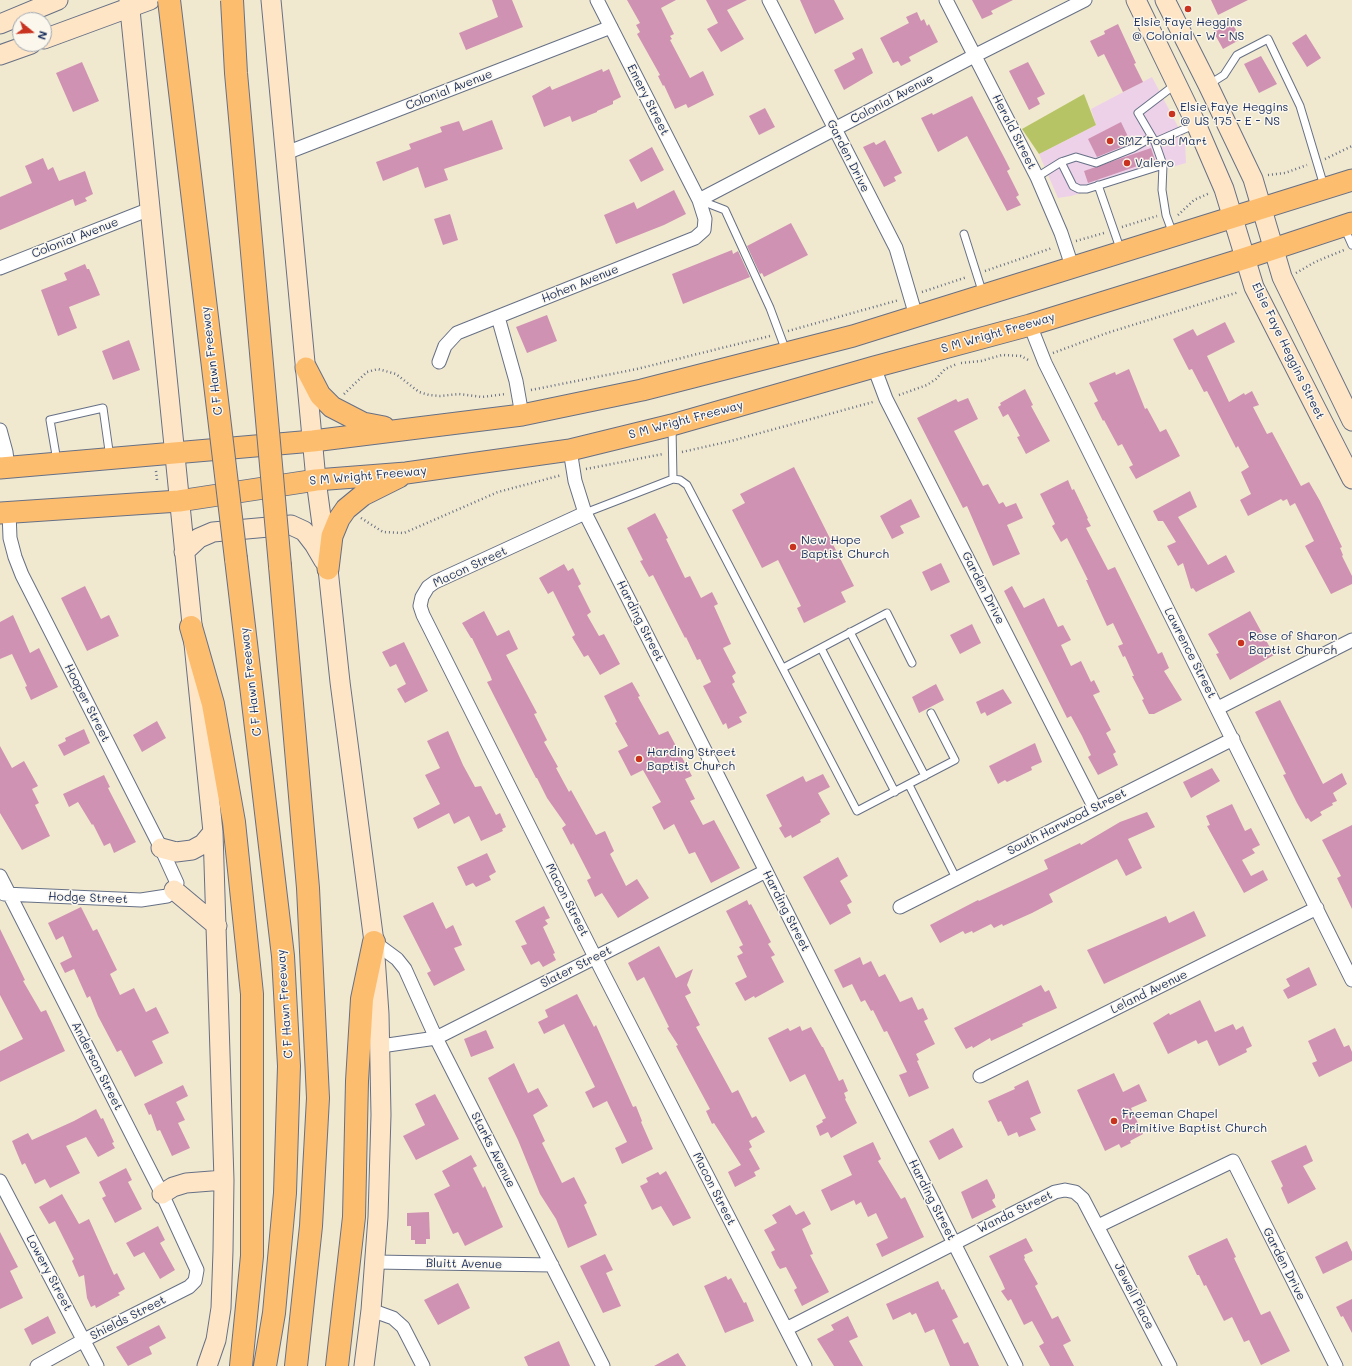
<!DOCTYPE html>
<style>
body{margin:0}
#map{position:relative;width:1352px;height:1366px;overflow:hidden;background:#f1e9cf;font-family:Mali,sans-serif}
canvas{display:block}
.north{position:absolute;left:12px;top:12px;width:40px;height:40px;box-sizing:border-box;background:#fbf7ec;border:1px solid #a1a7b3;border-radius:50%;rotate:108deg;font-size:11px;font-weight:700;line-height:16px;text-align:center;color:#1b2f5e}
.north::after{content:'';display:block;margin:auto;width:14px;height:18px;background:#c8321e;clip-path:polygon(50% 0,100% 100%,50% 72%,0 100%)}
</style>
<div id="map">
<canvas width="1352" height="1366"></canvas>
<div class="north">N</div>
</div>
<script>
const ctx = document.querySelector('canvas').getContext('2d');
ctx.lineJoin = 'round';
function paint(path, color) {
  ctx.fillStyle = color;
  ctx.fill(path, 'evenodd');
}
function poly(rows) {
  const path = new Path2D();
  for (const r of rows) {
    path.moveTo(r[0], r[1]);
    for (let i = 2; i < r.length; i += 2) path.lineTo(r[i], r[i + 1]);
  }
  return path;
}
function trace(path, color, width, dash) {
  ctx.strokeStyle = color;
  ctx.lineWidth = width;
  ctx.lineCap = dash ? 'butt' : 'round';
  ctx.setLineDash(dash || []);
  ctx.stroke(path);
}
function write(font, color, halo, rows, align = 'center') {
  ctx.font = font + ' Mali,sans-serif';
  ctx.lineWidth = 3;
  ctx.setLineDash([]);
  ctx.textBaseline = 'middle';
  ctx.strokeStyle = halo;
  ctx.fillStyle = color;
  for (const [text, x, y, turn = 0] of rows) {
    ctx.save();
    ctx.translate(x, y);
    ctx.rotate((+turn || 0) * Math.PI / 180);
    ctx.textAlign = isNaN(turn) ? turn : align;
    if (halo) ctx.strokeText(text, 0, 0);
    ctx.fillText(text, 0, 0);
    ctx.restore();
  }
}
const built = poly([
 [1152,77,1185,140,1186,163,1071,196,1058,198,1039,154,1096,125,1091,109]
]);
const green = poly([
 [1084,94,1096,125,1039,154,1022,129]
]);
const building = poly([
 [492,0,512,0,523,27,466,50,459,33,498,17],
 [627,0,676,0,661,8,674,34,670,36,672,39,670,40,690,78,703,71,714,95,688,108,686,104,675,109,664,85,663,86,658,76,660,75,637,34,640,32,636,25,640,23],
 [706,0,747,0,727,10,744,39,721,52,707,29,718,23],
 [800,0,834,0,844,19,815,34],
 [972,0,1013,0,991,11,993,14,982,19],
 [1211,0,1248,0,1218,15],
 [917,12,921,21,924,19,927,26,929,24,938,42,909,57,911,61,901,66,898,61,893,63,880,38,909,23,906,17],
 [1231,21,1241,39,1223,49,1213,31],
 [1118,24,1136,63,1134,64,1143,82,1123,92,1104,54,1098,57,1090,41,1105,34,1104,31],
 [1306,34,1321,58,1307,67,1292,43],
 [862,48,873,73,844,90,834,70,855,59,852,53],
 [1261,56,1277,84,1259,93,1244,64],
 [82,62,99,101,73,112,56,73],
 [1028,62,1045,94,1037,98,1040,104,1029,110,1009,71],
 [602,69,603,72,609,69,621,97,613,101,613,104,597,111,597,112,572,122,570,116,544,127,532,96,550,86,552,90],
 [972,96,1006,161,1010,169,1007,171,1019,195,1016,197,1021,205,1007,211,967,136,938,152,921,118,932,113,933,115],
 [765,108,775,127,759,135,749,116],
 [492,120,503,149,444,169,448,180,425,188,418,167,383,181,376,162,411,149,409,144,442,132,440,127,459,121,463,131],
 [1121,122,1131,143,1097,157,1088,139],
 [885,140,902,173,894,177,896,181,884,187,863,147,874,142,876,145],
 [652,147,664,170,641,182,629,160],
 [1151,148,1155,160,1088,183,1084,171],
 [43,158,48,170,53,167,59,181,85,171,93,194,85,198,87,201,75,206,73,199,0,230,0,197,32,183,25,166],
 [674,190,686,214,664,225,616,244,604,215,634,202,637,209],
 [450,214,458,240,443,245,434,219],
 [791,223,808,255,764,277,762,273,760,274,747,246],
 [732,250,733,254,738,251,750,277,683,304,672,274],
 [85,264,87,269,89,269,100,295,69,307,77,328,58,336,41,290,67,280,64,273],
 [547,315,557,341,527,353,516,327],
 [1225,322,1235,342,1207,356,1229,402,1244,393,1245,395,1252,391,1259,405,1253,407,1267,434,1272,432,1301,486,1309,482,1320,501,1342,547,1340,548,1343,555,1342,556,1352,576,1352,584,1331,594,1305,546,1314,541,1295,503,1290,506,1287,499,1283,501,1281,499,1248,516,1240,500,1251,494,1241,472,1249,467,1238,446,1236,448,1207,391,1204,392,1192,369,1189,370,1173,339,1193,329,1197,336],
 [129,340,140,370,113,380,102,351],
 [1129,369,1145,409,1147,408,1160,432,1166,429,1180,456,1136,479,1129,467,1133,465,1122,444,1118,446,1104,420,1103,421,1094,403,1098,401,1089,383,1115,372,1116,375],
 [1025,389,1033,405,1031,406,1050,441,1026,454,1017,437,1020,436,1008,414,1003,417,998,407,1001,405,1000,403],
 [968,398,978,419,954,431,983,486,988,484,999,504,1003,502,1006,507,1016,503,1023,518,1007,525,1020,554,993,566,967,506,963,508,917,418,956,399,958,402],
 [794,467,854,586,841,592,846,602,804,623,797,608,801,606,778,560,762,568,732,510,745,503,740,494],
 [1068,480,1072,490,1074,489,1088,518,1087,519,1091,526,1086,528,1108,570,1115,567,1158,654,1162,652,1169,668,1164,671,1182,700,1154,714,1149,714,1142,700,1144,699,1132,676,1134,676,1125,656,1123,657,1118,646,1123,644,1113,623,1107,626,1086,580,1088,580,1067,538,1061,542,1052,526,1055,524,1040,494],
 [1190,491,1197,507,1178,517,1208,565,1226,555,1235,572,1196,592,1193,588,1191,589,1183,563,1178,566,1167,546,1176,542,1163,521,1158,521,1153,511],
 [911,499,920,517,900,526,904,533,892,539,880,516],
 [655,513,668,538,666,539,685,578,690,576,701,598,712,592,718,604,714,606,731,644,723,648,736,673,732,676,735,682,732,684,747,713,739,717,742,722,728,729,726,723,723,725,703,686,711,682,700,659,697,660,686,637,685,638,653,575,649,577,640,561,643,560,627,528],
 [941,563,950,582,931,591,922,572],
 [564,564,568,571,573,568,581,584,578,586,591,612,587,615,599,636,604,634,620,664,600,675,588,655,584,657,572,637,575,635,553,591,548,594,539,578],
 [85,586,101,619,109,615,119,636,87,651,61,598],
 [1012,586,1024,608,1044,598,1058,627,1063,625,1071,640,1061,645,1071,666,1081,661,1091,682,1094,680,1100,692,1093,695,1111,730,1106,733,1116,752,1113,754,1118,765,1098,775,1088,757,1091,755,1082,736,1071,716,1067,718,1004,591],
 [484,611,497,636,509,630,518,649,506,655,537,713,534,714,547,740,544,742,558,767,556,768,569,792,571,790,596,835,605,831,614,851,610,854,626,886,637,879,649,898,618,918,602,893,595,897,587,880,591,878,573,843,571,845,562,828,566,825,547,798,537,778,536,778,487,682,492,680,490,675,472,638,471,638,462,623],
 [1250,611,1274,655,1230,680,1216,654,1219,653,1208,634],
 [13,615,30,653,39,648,58,687,31,700,25,687,27,686,12,654,0,659,0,622],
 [972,624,981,643,960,654,950,635],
 [404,642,428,691,405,703,397,689,406,684,396,664,390,667,382,652],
 [632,682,640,696,638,697,659,735,668,731,692,776,685,779,695,799,690,801,703,825,714,820,740,868,711,883,695,852,689,854,674,824,664,830,652,807,661,802,643,770,631,776,618,751,628,746,615,723,617,722,604,696],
 [936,684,944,700,919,713,912,697],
 [1003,689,1012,703,987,716,985,712,981,714,976,702],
 [1280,700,1323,784,1342,773,1347,784,1333,793,1337,801,1332,803,1333,805,1320,812,1322,815,1311,822,1308,818,1306,819,1297,803,1283,775,1286,774,1255,712],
 [157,721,166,738,142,752,133,735],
 [84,729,90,743,64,756,58,745,66,741,65,738],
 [448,731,463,765,475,787,481,786,496,815,500,813,506,827,502,829,503,831,481,841,469,816,454,824,449,813,418,829,413,818,440,804,425,775,440,768,427,741],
 [1035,743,1042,762,1031,767,1032,770,1007,782,1005,780,998,784,989,766],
 [0,746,12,768,24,761,38,786,32,789,39,803,35,805,50,836,22,850,0,813],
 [1212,768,1220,781,1191,798,1183,782],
 [823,774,830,787,818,793,830,814,820,820,821,822,792,838,791,835,785,838,779,828,782,826,766,795,803,776,806,782],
 [104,775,110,787,108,788,136,842,114,853,110,843,104,846,93,824,92,825,78,802,69,807,63,794],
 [1232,804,1245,831,1251,828,1260,845,1252,849,1255,853,1242,860,1251,876,1263,870,1268,880,1244,893,1207,826,1210,825,1206,816],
 [1147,812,1155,827,1128,839,1142,868,1126,876,1117,859,1049,894,1053,902,1032,913,1003,926,1002,924,994,928,991,924,973,933,972,931,965,934,963,931,940,943,930,925,978,900,979,901,1048,869,1044,860,1080,843,1081,845,1120,822],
 [1352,825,1352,909,1337,878,1341,876,1322,840],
 [487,853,496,872,489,876,491,880,476,887,473,883,466,886,457,867],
 [838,857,848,876,840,881,852,902,847,905,851,913,830,925,803,877],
 [747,900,749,905,751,904,771,942,768,944,775,955,771,957,784,982,755,998,754,996,745,1001,735,983,747,977,737,956,743,953,739,947,743,945,726,911],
 [433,902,446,929,453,925,462,945,454,948,465,970,434,986,427,973,431,971,403,916],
 [544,906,550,918,545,920,548,924,543,927,555,953,553,954,556,960,543,967,539,961,531,965,521,946,527,944,515,921],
 [81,907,93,931,97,929,117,970,110,974,120,995,134,988,146,1012,156,1007,169,1033,152,1041,163,1063,135,1077,121,1050,117,1052,98,1016,90,996,87,998,74,969,65,973,60,963,72,957,63,936,56,940,48,923],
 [1194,911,1206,936,1104,984,1087,950,1166,916,1169,923],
 [0,929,25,980,23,981,41,1012,46,1010,65,1051,0,1082,0,1051,23,1039,0,995],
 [659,946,676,978,693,969,687,985,691,993,685,996,700,1025,696,1027,732,1093,738,1090,752,1118,756,1116,765,1132,749,1141,752,1147,749,1149,760,1169,754,1172,756,1176,735,1187,728,1172,741,1165,714,1123,712,1124,706,1111,710,1109,676,1046,678,1045,667,1028,669,1027,644,977,637,981,628,963],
 [860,957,863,965,871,961,879,977,885,974,900,1002,912,997,918,1010,923,1008,928,1019,924,1021,935,1044,916,1054,919,1060,917,1061,929,1088,909,1097,899,1075,907,1072,887,1031,884,1032,873,1010,871,1011,865,1000,861,1002,852,984,843,988,834,970],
 [1309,967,1317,985,1288,999,1283,990,1290,986,1286,979],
 [1041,985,1045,992,1049,990,1057,1008,1022,1024,1023,1026,991,1041,990,1038,973,1048,972,1046,966,1049,954,1028],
 [577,994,594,1027,596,1025,633,1107,636,1106,642,1121,641,1122,653,1149,622,1164,615,1148,627,1142,607,1101,593,1108,585,1092,595,1087,564,1024,544,1034,538,1022,548,1017,545,1010],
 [1200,1000,1215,1032,1233,1024,1236,1030,1243,1026,1252,1046,1246,1049,1247,1052,1219,1066,1207,1040,1198,1044,1196,1040,1168,1054,1153,1023,1169,1013,1170,1015],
 [800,1026,802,1031,811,1027,822,1047,823,1047,839,1081,843,1079,848,1091,844,1093,846,1098,845,1099,857,1123,831,1138,828,1132,820,1136,816,1126,823,1122,822,1120,826,1118,805,1074,790,1082,768,1038,788,1028,790,1031],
 [1335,1028,1344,1047,1349,1045,1352,1052,1352,1061,1319,1077,1312,1063,1317,1061,1308,1041],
 [486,1030,494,1048,471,1057,464,1039],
 [514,1063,528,1093,538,1088,548,1106,533,1115,545,1141,542,1143,562,1183,574,1177,587,1203,584,1205,597,1235,568,1248,556,1219,540,1194,518,1140,488,1078],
 [1114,1073,1123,1092,1139,1084,1147,1101,1131,1108,1143,1134,1130,1141,1131,1143,1121,1148,1119,1144,1105,1151,1077,1090],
 [1028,1080,1041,1113,1030,1118,1036,1130,1019,1137,1017,1132,1008,1136,1001,1121,998,1122,988,1101,1015,1089,1014,1087],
 [183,1085,188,1096,176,1102,185,1120,178,1123,190,1148,172,1156,160,1130,157,1131,151,1114,149,1115,144,1104],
 [435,1094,459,1139,416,1160,403,1136,425,1125,415,1104],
 [96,1109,101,1119,103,1118,114,1142,112,1143,115,1148,98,1157,86,1137,66,1146,80,1173,50,1188,45,1179,35,1184,25,1163,22,1165,12,1141,28,1133,32,1140,74,1121],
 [953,1128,963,1147,939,1160,929,1141],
 [873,1142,881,1159,878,1161,901,1199,905,1197,924,1237,882,1257,876,1244,888,1238,876,1213,868,1217,861,1202,856,1205,854,1200,831,1211,821,1190,852,1175,843,1156],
 [1306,1145,1313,1161,1303,1166,1316,1189,1288,1204,1281,1188,1283,1186,1271,1161],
 [471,1155,477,1166,473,1168,483,1188,485,1186,503,1227,465,1246,458,1232,453,1234,434,1194,450,1186,442,1171],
 [126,1168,132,1180,128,1182,142,1209,115,1223,102,1198,106,1196,99,1182],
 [666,1171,691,1218,673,1226,661,1206,652,1210,640,1186,648,1182,646,1178,658,1172,660,1175],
 [987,1179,995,1195,995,1198,992,1200,996,1207,972,1219,961,1192],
 [62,1194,79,1224,89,1219,114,1275,117,1273,125,1289,118,1293,120,1295,96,1308,95,1305,91,1307,87,1298,84,1275,79,1277,72,1261,74,1259,55,1221,49,1224,39,1207],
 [790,1205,796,1215,804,1211,811,1224,802,1229,813,1254,810,1255,829,1292,802,1306,794,1290,797,1288,786,1267,780,1269,777,1265,771,1252,775,1250,764,1230,777,1223,772,1215],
 [429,1212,430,1239,426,1239,426,1244,415,1244,415,1240,411,1240,411,1226,407,1226,407,1213],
 [158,1226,165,1240,160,1243,175,1270,160,1279,144,1252,134,1257,126,1243],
 [0,1232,18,1267,10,1271,23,1298,0,1309],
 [1026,1238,1033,1251,1024,1255,1025,1258,1024,1259,1038,1284,1035,1286,1052,1319,1058,1316,1071,1341,1063,1345,1074,1366,1050,1366,1039,1346,1044,1343,1032,1321,1024,1325,1011,1299,1008,1301,1001,1291,1005,1289,1002,1282,989,1256],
 [1227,1238,1236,1257,1234,1258,1261,1315,1270,1311,1290,1351,1261,1365,1249,1340,1244,1342,1232,1317,1224,1321,1206,1285,1204,1286,1199,1275,1197,1275,1188,1256],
 [1347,1241,1352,1252,1352,1260,1323,1274,1315,1257],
 [605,1254,613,1270,606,1273,621,1306,603,1313,580,1266],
 [726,1276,728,1280,731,1278,744,1303,746,1302,754,1321,725,1333,704,1286],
 [938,1281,942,1290,944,1289,958,1317,952,1320,964,1344,968,1342,979,1366,950,1366,934,1329,925,1333,916,1313,912,1315,910,1312,893,1320,886,1304],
 [458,1283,470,1308,438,1325,424,1300],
 [1352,1299,1352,1333,1343,1316,1341,1317,1336,1307],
 [48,1316,56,1333,32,1345,24,1329],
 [848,1316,858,1337,849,1341,863,1366,834,1366,817,1339,834,1330,831,1325],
 [159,1325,166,1338,149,1347,152,1354,128,1366,116,1347],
 [559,1341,570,1366,528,1366,524,1357],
 [678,1353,686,1366,654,1366]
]);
const path = poly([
 [1325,159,1352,146],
 [1268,175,1285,173,1307,165],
 [1178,215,1194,200,1210,193],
 [1122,227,1157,216],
 [1076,241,1104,233],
 [985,271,1052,248],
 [1296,273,1315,262,1344,250],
 [922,292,967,277],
 [788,331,899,300],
 [1053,353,1107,333,1239,292],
 [961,363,981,361,1002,355,1021,356,1030,361],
 [531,390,637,369,770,336],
 [344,394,367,372,378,369,396,374,419,392,429,395,440,396,459,394,482,397,506,394],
 [899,395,927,385,936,379,945,369,957,364],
 [682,452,731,441,873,402],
 [586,469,663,454],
 [156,471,157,480],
 [361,518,383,532,404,533,498,492,562,475]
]);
const lane = poly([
 [1208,85,1224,75,1237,55,1268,39,1300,106,1324,186],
 [1155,142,1196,124],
 [1061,162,1073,186,1079,189,1087,189,1163,165,1162,190,1166,215,1173,234],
 [1163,165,1155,142,1138,113,1176,84],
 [1037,177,1061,162,1076,157,1096,163,1133,148,1152,137],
 [1098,185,1121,251],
 [699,200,725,210,770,308,786,351],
 [1344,227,1352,245],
 [964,234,983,294],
 [672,427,673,479],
 [57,461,50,420,103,408,110,458],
 [585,513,673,479,680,480,687,485,857,811,955,760,931,713],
 [850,632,925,776],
 [821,648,895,792],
 [783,668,887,613,912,663],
 [909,785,956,878]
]);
const street = poly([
 [769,0,896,248,916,316],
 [946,0,1037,177,1061,233,1073,269],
 [286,153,611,27],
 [699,200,974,56,1085,0],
 [0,268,150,209],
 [498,317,516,381,522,415],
 [1030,325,1045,363,1352,980],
 [439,362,445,346,457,333,695,238,704,230,705,219,699,200,597,0],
 [874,367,886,399,1095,808],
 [0,430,6,452,8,468],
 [570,450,575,481,585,513,1016,1366],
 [585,513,435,582,428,587,422,597,420,606,423,615,601,969,805,1366],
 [1218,708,1352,640],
 [0,876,162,1194,197,1270,195,1281,189,1287,84,1340,37,1366],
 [4,894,141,900,167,896,174,890,177,883,161,848,22,575,15,557,10,538,9,512],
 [900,907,1233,739],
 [374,942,397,959,405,969,436,1038,603,1366],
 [381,1046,436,1038,766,871],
 [980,1076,1317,908],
 [0,1181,97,1366],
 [1098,1226,1233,1161,1336,1366],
 [375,1262,552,1265],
 [371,1310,393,1318,403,1327,423,1366],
 [786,1329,1055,1192,1065,1190,1075,1192,1083,1199,1170,1366]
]);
const secondary = poly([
 [129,0,213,832,224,1180,223,1251,221,1308,216,1340,207,1366],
 [271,0,316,480,328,569,340,682,374,942,379,1014,381,1115,378,1217,371,1310,364,1366],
 [1136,0,1196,124,1224,189,1254,287,1352,479],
 [1165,0,1208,85,1253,179,1282,277,1352,421],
 [0,24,58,0],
 [44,39,150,0],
 [0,55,31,44],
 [184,552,199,538,213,532,291,525,304,531,314,544,324,561],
 [161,848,176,852,192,850,203,844,213,832],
 [174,890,217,926],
 [162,1194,173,1187,186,1183,224,1180]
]);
const primary = poly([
 [306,368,320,395,332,407,363,423,384,427],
 [0,468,313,441,522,415,642,390,853,336,1352,180],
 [0,513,179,501,316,480,406,473,570,450,672,425,874,367,1030,325,1246,258,1352,223],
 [328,569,332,536,339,519,346,509,363,495,399,477]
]);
const highway = poly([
 [236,559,283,956,289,1066,285,1193,274,1313,265,1366],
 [280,566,308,888,318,1098,311,1226,296,1366],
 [191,627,213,704,234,822,252,994,252,1256,241,1366],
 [337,1366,354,1217,357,1081,362,999,374,942]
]);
const highwayBridge = poly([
 [169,0,236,559],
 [232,0,236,73,280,566]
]);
const markers = [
 [1188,9,4,"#c8321e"],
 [1172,114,4,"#c8321e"],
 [1110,141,4,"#c8321e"],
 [1127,163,4,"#c8321e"],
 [793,547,4,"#c8321e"],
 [1241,643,4,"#c8321e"],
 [639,759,4,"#c8321e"],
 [1114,1121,4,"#c8321e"]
];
const poiNames = [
 ["Elsie Faye Heggins",1188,22,"center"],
 ["@ Colonial - W - NS",1188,36,"center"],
 ["Elsie Faye Heggins",1180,107],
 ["@ US 175 - E - NS",1180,121],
 ["SMZ Food Mart",1118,141],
 ["Valero",1135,163],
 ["New Hope",801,540],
 ["Baptist Church",801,554],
 ["Rose of Sharon",1249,636],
 ["Baptist Church",1249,650],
 ["Harding Street",647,752],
 ["Baptist Church",647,766],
 ["Freeman Chapel",1122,1114],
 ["Primitive Baptist Church",1122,1128]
];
const streetNames = [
 ["Colonial Avenue",449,90,-21],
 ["Colonial Avenue",892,99,-28],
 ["Emery Street",648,100,63],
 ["Herald Street",1014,132,63],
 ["Garden Drive",848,156,63],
 ["Colonial Avenue",75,238,-21],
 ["Hohen Avenue",580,284,-22],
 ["S M Wright Freeway",998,333,-16],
 ["Elsie Faye Heggins Street",1288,351,64],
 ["C F Hawn Freeway",212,361,-97],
 ["S M Wright Freeway",686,420,-15],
 ["S M Wright Freeway",368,476,-5],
 ["Macon Street",470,567,-25],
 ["Garden Drive",983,588,63],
 ["Harding Street",640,621,63],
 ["Lawrence Street",1190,653,63],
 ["C F Hawn Freeway",251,682,-97],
 ["Hooper Street",87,703,63],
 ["South Harwood Street",1067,822,-27],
 ["Hodge Street",88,898,2],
 ["Macon Street",567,900,63],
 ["Harding Street",786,911,63],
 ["Slater Street",576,967,-27],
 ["Leland Avenue",1149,992,-26],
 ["C F Hawn Freeway",285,1004,-94],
 ["Anderson Street",97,1066,63],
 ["Starks Avenue",493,1150,63],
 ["Macon Street",714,1189,63],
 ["Harding Street",932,1200,63],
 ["Wanda Street",1015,1212,-26],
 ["Bluitt Avenue",464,1264,1],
 ["Garden Drive",1284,1264,63],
 ["Lowery Street",49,1273,62],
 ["Jewell Place",1134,1296,63],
 ["Shields Street",128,1318,-27]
];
paint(built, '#edd1e9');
paint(green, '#b6c466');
paint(building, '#d092b2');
trace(lane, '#667086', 9);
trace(street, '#667086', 15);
trace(secondary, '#667086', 21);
trace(primary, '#667086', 23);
trace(highway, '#667086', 24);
trace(path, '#667086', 2.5, [1, 3]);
trace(lane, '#fff', 7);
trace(street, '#fff', 13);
trace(secondary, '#fee5c5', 19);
trace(primary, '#fcbd6f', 21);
trace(highway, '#fcbd6f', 22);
trace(highwayBridge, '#667086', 24, []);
trace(highwayBridge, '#fcbd6f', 22);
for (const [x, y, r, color] of markers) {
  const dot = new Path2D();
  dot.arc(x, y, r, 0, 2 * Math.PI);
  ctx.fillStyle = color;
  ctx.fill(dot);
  trace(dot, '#fbf7ec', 1.5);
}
write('12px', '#1b2f5e', '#fbf7ec', poiNames, 'left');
write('12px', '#1b2f5e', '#fbf7ec', streetNames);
</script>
